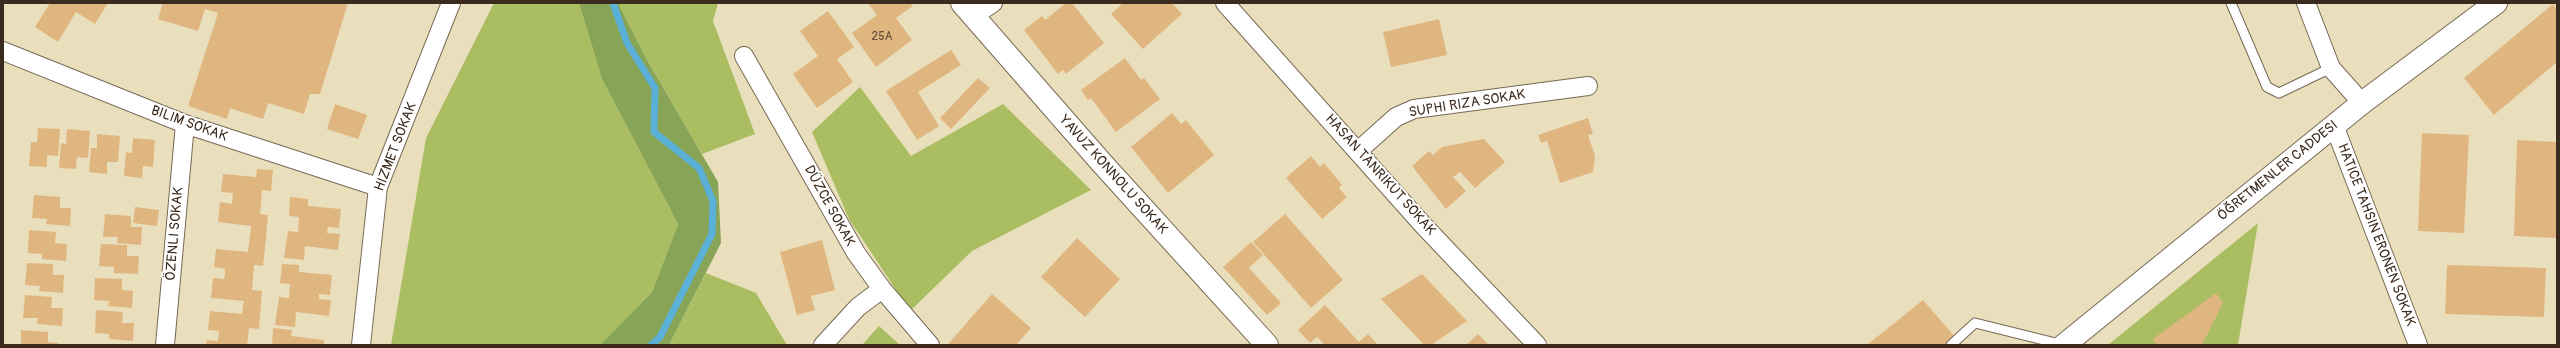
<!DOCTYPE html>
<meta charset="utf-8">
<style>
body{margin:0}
#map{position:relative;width:2560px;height:348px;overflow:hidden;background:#eadfbc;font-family:Pangolin,sans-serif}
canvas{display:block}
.frame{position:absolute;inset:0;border:4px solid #3b2a1e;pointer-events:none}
</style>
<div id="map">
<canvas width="2560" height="348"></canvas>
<div class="frame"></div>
</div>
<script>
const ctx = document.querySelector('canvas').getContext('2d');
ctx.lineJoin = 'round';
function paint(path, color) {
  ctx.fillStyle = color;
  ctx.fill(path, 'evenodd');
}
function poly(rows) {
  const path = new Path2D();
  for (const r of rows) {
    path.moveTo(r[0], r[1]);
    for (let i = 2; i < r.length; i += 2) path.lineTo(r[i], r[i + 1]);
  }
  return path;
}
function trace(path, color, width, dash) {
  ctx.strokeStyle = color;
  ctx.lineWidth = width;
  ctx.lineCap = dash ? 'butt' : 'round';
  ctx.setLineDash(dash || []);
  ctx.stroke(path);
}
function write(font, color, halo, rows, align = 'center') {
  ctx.font = font + ' Pangolin,sans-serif';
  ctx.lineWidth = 4;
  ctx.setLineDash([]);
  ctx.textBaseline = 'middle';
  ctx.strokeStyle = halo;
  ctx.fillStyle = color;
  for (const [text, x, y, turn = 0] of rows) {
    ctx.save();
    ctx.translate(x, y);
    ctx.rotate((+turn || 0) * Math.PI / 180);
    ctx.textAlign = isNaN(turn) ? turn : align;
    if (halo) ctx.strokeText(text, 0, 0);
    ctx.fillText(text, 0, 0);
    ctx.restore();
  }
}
const green = poly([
 [494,3,579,3,602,79,678,224,652,292,600,345,391,345,426,138],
 [618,3,718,3,713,21,755,134,702,154,646,58],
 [860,87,911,156,1003,104,1091,190,972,251,910,311,849,219,812,132],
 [2258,223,2238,345,2108,345],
 [706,273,756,293,787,345,669,345],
 [879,326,900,345,862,345]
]);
const forest = poly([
 [579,3,618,3,646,58,718,182,721,243,669,345,600,345,652,292,678,224,602,79]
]);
const stream = poly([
 [613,3,627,43,655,88,654,132,699,168,713,201,712,234,660,337,651,345]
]);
const building = poly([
 [50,3,108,3,95,24,76,12,58,42,35,27],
 [163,3,348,3,320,94,310,94,304,114,268,103,263,119,230,108,227,119,188,106,218,13,205,9,198,31,158,19],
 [868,3,911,3,913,6,896,18,912,40,876,67,852,33,877,15],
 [1066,3,1072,3,1104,43,1066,74,1063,70,1058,74,1024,30,1042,16,1045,20],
 [1123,3,1172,3,1182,14,1143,49,1111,14],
 [2553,4,2557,9,2557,62,2494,115,2464,78],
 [828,11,854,47,837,59,853,82,817,108,793,74,818,56,800,31],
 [1439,19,1447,55,1391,67,1383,32],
 [951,50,961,65,918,92,939,126,917,140,886,91],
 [1125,58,1141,80,1144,78,1160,99,1116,132,1091,98,1088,100,1081,90],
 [978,78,990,88,951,129,940,118],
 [335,104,367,115,358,139,327,129],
 [1172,113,1181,124,1186,120,1214,155,1168,193,1131,147],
 [1588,118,1593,134,1588,135,1595,156,1593,172,1560,183,1547,141,1541,143,1538,135],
 [38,128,60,129,58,156,47,155,47,167,29,166,31,142,37,142],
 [67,129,90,131,88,158,77,157,76,169,59,168,61,143,66,144],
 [2422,133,2469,135,2464,233,2418,231],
 [97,134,120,136,118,162,107,162,107,174,89,172,91,148,97,148],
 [133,138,155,140,153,167,143,166,142,178,124,176,126,152,132,153],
 [1484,139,1505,162,1475,188,1460,172,1453,177,1466,191,1446,209,1412,166,1429,151,1433,155,1442,147],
 [2517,140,2557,142,2557,238,2514,236],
 [1311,156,1320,167,1324,163,1342,185,1339,188,1347,197,1322,219,1286,178],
 [257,169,273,170,271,191,262,190,260,214,268,215,266,238,263,266,254,265,252,290,262,291,259,329,249,328,247,345,206,345,207,340,218,341,219,331,208,330,210,311,242,314,243,305,244,301,211,298,213,278,224,279,225,275,225,269,214,267,216,249,248,252,250,236,251,226,218,222,220,202,232,204,233,193,221,192,223,174,256,177],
 [34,195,60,197,60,208,71,208,70,226,46,224,47,219,32,218],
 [290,197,308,199,308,206,341,209,339,228,328,227,327,233,340,234,338,250,305,246,304,260,284,258,288,231,298,232,299,217,289,216],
 [135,207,159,210,157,226,133,223],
 [105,214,131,216,131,227,142,227,141,245,117,243,118,237,103,237],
 [1285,214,1343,280,1311,308,1253,242],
 [29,230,56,232,55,243,67,244,66,261,42,259,42,254,28,253],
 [1077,238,1120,279,1085,317,1041,277],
 [822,240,835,290,811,296,815,310,797,315,780,252],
 [1251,242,1263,255,1249,268,1281,303,1267,315,1223,267],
 [101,244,127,245,127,256,139,256,138,274,114,273,114,267,99,266],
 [27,263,53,264,53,275,64,275,63,293,39,291,40,286,25,285],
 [282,264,299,265,299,272,332,275,330,295,319,294,319,299,331,300,329,316,296,312,295,327,275,325,279,297,289,298,290,284,280,283],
 [2447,265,2546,268,2544,317,2445,314],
 [1422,274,1467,321,1431,345,1424,345,1381,299],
 [95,278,122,279,122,290,133,291,132,308,108,306,109,301,94,300],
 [2216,293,2223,303,2202,345,2157,345,2153,339],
 [992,294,1031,328,1016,345,951,345,949,343],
 [25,295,52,297,51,308,63,308,62,326,37,324,38,318,23,318],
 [1923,300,1962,345,1867,345],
 [1325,305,1359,342,1368,334,1378,345,1321,345,1323,343,1317,337,1310,343,1298,330],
 [96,310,123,312,122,323,134,323,133,341,109,339,109,334,95,333],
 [273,328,292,330,291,336,324,340,324,345,272,345],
 [21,330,48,332,48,342,59,343,59,345,21,345],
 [1478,334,1489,345,1466,345]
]);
const service = poly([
 [2231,3,2267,87,2279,93,2331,68],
 [1951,345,1975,323,2064,345]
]);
const minor = poly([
 [1225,3,1423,225,1537,345],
 [2306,3,2331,68,2362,103],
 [972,17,993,3],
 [3,51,185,124,378,187],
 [744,56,856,253,882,289,930,345],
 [2334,125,2418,345],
 [1358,151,1396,117,1414,109,1588,86],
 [165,345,185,124],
 [361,345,378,187,451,3],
 [823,345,858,307,882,289]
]);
const tertiary = poly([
 [962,3,1100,161,1267,345]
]);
const secondary = poly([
 [2064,345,2362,103,2496,3]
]);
const numberNames = [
 ["25A",882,37]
];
const streetNames = [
 ["SUPHI RIZA SOKAK",1467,104,-9],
 ["BILIM SOKAK",189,124,20],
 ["HIZMET SOKAK",396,147,-69],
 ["ÖĞRETMENLER CADDESI",2278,171,-39],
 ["YAVUZ KONNOLU SOKAK",1113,175,48],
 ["HASAN TANRIKUT SOKAK",1380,175,48],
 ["DÜZCE SOKAK",829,206,61],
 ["ÖZENLI SOKAK",175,234,-85],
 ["HATICE TAHSIN ERONEN SOKAK",2376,235,69]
];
paint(green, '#aabd61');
paint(forest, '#87a457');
trace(stream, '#5bb0d7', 7);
paint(building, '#e0b680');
trace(service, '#786955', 11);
trace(minor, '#786955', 20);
trace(tertiary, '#786955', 24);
trace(secondary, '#786955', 24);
trace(service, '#fff', 9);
trace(minor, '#fff', 18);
trace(tertiary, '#fff', 22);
trace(secondary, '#fff', 22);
write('12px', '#644d36', null, numberNames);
write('14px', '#3b2a1e', '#fff', streetNames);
</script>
